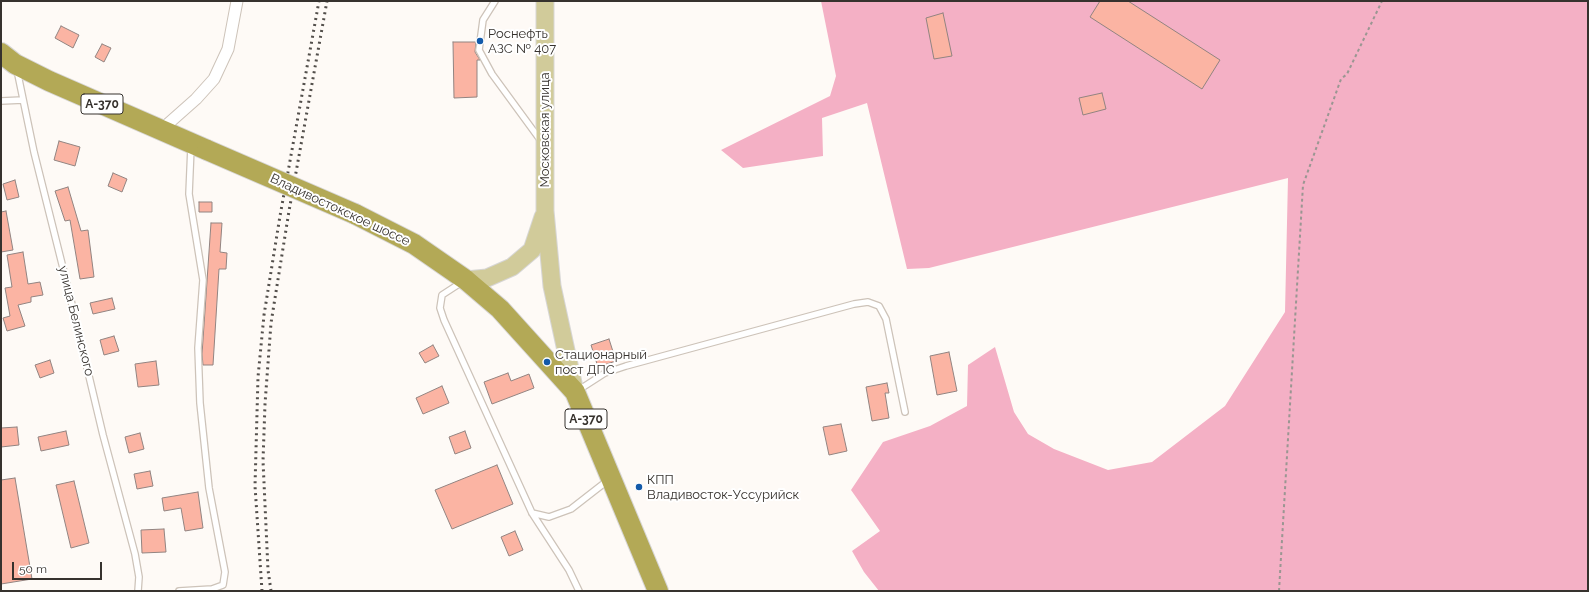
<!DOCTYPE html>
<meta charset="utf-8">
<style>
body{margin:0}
#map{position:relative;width:1589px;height:592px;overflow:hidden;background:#fefaf6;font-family:Raleway,sans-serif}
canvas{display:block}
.frame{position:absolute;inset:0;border:2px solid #36322e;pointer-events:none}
.scale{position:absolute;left:12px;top:562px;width:90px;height:18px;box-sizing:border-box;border:2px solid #36322e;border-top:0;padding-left:5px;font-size:12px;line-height:14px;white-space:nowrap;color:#36322e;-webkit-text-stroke:3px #fff;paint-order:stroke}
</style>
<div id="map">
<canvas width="1589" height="592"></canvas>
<div class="frame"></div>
<div class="scale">50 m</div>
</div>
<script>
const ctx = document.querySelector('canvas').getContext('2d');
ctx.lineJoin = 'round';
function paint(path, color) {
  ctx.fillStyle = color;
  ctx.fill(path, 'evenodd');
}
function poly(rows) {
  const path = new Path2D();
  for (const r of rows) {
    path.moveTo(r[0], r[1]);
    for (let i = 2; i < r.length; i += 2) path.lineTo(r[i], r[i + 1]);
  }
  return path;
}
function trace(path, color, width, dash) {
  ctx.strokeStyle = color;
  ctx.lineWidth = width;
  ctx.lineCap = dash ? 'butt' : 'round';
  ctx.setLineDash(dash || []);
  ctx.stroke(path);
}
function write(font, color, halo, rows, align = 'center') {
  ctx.font = font + ' Raleway,sans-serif';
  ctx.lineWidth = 4;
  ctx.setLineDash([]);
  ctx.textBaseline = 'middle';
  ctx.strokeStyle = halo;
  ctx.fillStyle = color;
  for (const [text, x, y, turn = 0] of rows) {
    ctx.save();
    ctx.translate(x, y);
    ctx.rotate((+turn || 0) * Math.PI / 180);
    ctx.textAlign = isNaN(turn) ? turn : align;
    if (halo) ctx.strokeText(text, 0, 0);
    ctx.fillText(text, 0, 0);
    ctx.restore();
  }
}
const green = poly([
 [821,1,1588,1,1588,591,879,591,864,572,852,551,880,531,851,490,883,442,930,426,967,406,968,365,995,347,1014,412,1028,434,1054,449,1108,470,1152,462,1225,406,1285,312,1288,178,929,268,907,269,867,103,822,118,823,156,743,168,721,150,830,96,836,76]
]);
const building = poly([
 [1100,1,1128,1,1220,60,1202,89,1090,17,1100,1],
 [943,13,952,56,934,59,926,18,943,13],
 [61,26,79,35,73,48,55,38,61,26],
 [453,42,476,42,475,52,480,60,477,60,477,97,454,98,453,42],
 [102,44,111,48,104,62,95,57,102,44],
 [1102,93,1106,109,1083,115,1079,98,1102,93],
 [59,141,80,147,75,166,54,160,59,141],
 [113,173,127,179,122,192,108,186,113,173],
 [15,180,19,197,7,200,3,184,15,180],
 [68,187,81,231,88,230,94,277,80,279,70,220,65,221,55,191,68,187],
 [199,202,212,202,212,212,199,212,199,202],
 [6,211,13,250,1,252,1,212,6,211],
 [211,223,222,223,220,252,227,253,226,269,219,269,213,365,203,365,202,354,211,223],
 [23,252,28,284,40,282,43,295,31,297,31,302,18,305,25,326,7,331,3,318,10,316,5,288,12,287,7,255,23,252],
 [112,298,115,309,93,314,90,303,112,298],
 [114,336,119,351,104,355,100,340,114,336],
 [609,339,616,361,598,367,591,345,609,339],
 [433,345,439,356,425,363,419,353,433,345],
 [949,352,957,391,937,395,930,356,949,352],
 [50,360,54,373,40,378,35,365,50,360],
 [156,361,159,385,138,387,135,364,156,361],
 [508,373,511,381,529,374,534,388,492,404,484,382,508,373],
 [887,383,889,393,885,393,889,418,872,421,866,387,887,383],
 [442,386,449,403,423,414,416,398,442,386],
 [841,424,847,451,829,455,823,427,841,424],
 [17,427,19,445,1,447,1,428,17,427],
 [66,431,69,445,41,451,38,437,66,431],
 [465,431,471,448,455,454,449,437,465,431],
 [140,433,144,449,129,453,125,437,140,433],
 [497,465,513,504,452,529,435,490,497,465],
 [150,471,153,486,137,489,134,474,150,471],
 [15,478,32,579,1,584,1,480,15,478],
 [74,481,89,543,71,548,56,485,74,481],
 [198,492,203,528,185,531,181,508,164,511,162,498,198,492],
 [164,529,166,552,142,553,141,530,164,529],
 [515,531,523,550,509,556,501,537,515,531]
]);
const path = poly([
 [1279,591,1303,185,1341,79,1347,74,1382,1]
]);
const lane = poly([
 [495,1,483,20,479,50,492,74,541,141],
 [17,70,34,152,69,292,103,435,135,554,139,577,138,591],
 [1,101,23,100],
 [462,282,442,295,440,308,444,320,532,513,569,570,579,591],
 [577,391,605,373,626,366,854,304,868,302,879,306,886,319,905,412],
 [532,513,549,517,571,509,607,481],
 [179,591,212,589,223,585,225,572,209,488,200,403,198,348,203,280,189,194,191,147]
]);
const street = poly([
 [161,130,196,99,214,79,228,49,237,1]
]);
const primary = poly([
 [545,1,545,211,552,286,575,392],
 [466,280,487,278,512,267,532,250,543,217]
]);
const highway = poly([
 [1,53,15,64,49,81,207,150],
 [355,214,414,244,466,280,500,309,575,392,658,591]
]);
const rail = poly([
 [262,591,255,486,258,377,264,315,280,216,319,1],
 [271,591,268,570,263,461,265,404,271,323,289,211,327,1]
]);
const highwayBridge = poly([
 [207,150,355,214]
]);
const markers = [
 [480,41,4,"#135aa9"],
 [547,362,4,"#135aa9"],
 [639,487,4,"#135aa9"]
];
const shields = [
 [102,104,42],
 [586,419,42]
];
const shieldNames = [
 ["А-370",102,104],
 ["А-370",586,419]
];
const poiNames = [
 ["Роснефть",488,34],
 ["АЗС № 407",488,49],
 ["Стационарный",555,355],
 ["пост ДПС",555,370],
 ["КПП",647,480],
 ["Владивосток-Уссурийск",647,495]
];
const streetNames = [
 ["Московская улица",545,130,-90],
 ["Владивостокское шоссе",340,210,25],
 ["улица Белинского",76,321,76]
];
paint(green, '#f4b0c5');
paint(building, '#fbb4a3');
trace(building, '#928481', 1);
trace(lane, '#cdc3b9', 8);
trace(street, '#cdc3b9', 13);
trace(primary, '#d7d6d5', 19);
trace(highway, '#d7d6d5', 22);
trace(path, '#9a9692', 2, [3, 3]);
trace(lane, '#fff', 5.5);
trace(street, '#fff', 11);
trace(primary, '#d1cb9a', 17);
trace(highway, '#b3a956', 20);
trace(rail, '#534f4b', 3, [2, 4]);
trace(highwayBridge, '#d7d6d5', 22, []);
trace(highwayBridge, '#b3a956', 20);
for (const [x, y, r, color] of markers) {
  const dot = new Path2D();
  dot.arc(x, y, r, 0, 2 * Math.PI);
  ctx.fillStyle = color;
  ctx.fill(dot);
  trace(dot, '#fff', 1.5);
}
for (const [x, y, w] of shields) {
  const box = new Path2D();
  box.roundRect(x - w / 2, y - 10, w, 20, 3);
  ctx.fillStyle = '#fff';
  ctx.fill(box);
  trace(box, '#36322e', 1);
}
write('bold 12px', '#36322e', null, shieldNames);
write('13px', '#36322e', '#fff', poiNames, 'left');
write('13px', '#36322e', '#fff', streetNames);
</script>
